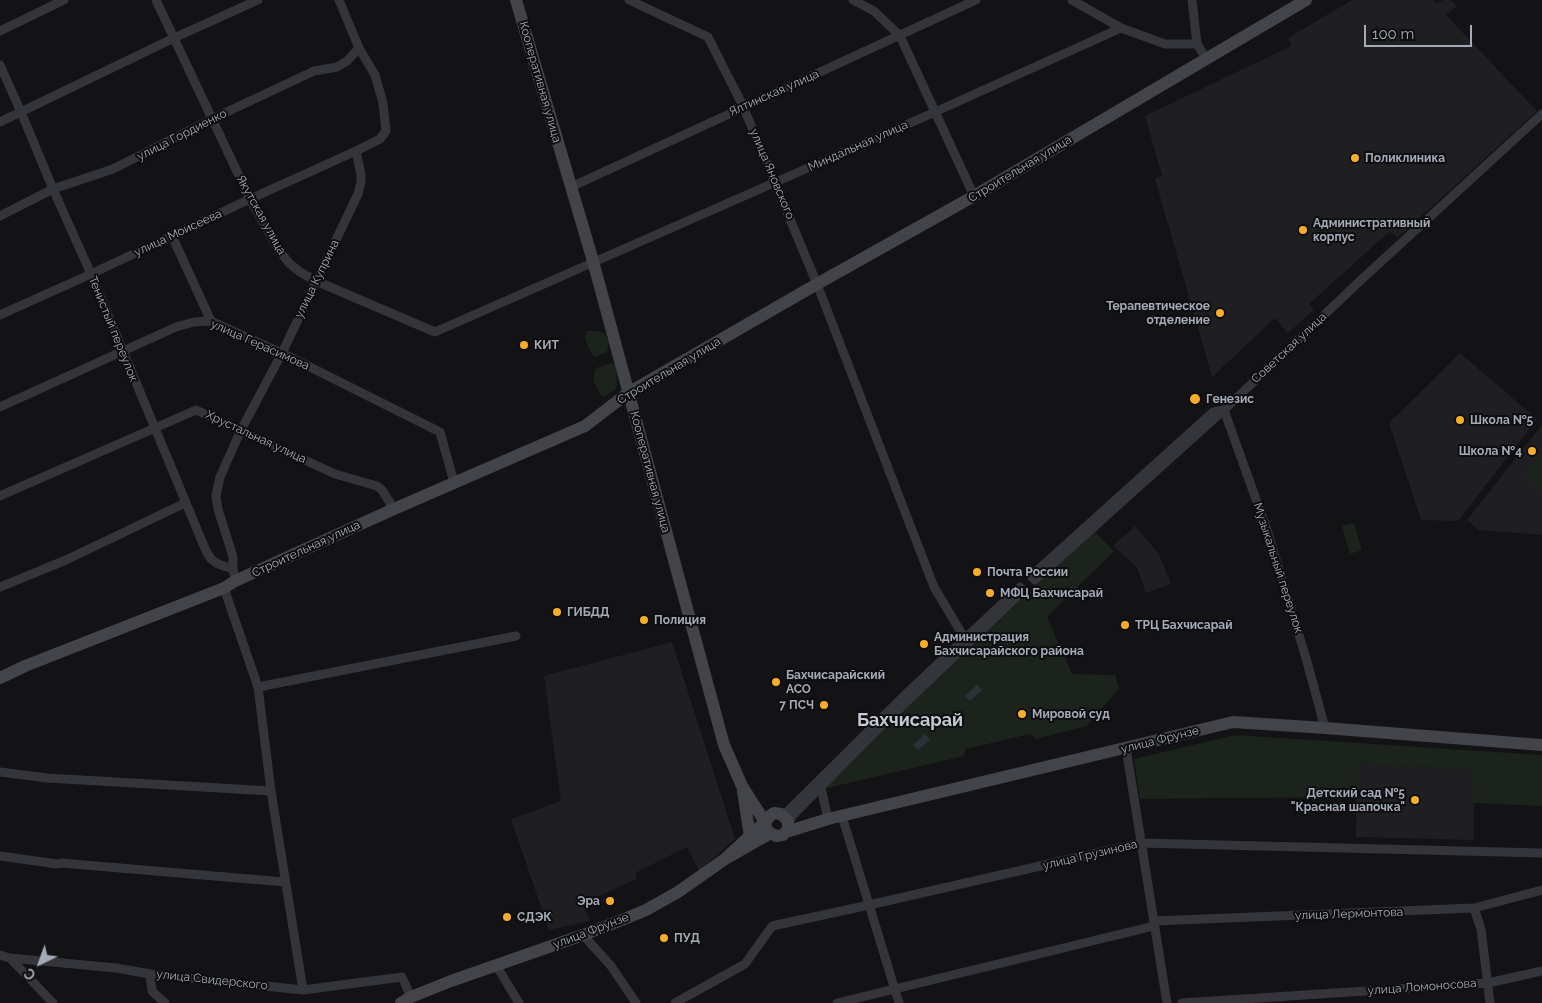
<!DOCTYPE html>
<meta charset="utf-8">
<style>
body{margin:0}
#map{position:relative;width:1542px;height:1003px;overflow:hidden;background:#131315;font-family:Raleway,sans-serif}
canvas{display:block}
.north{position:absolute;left:15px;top:938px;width:50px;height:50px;-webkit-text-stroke:4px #0e0e10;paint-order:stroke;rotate:222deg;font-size:14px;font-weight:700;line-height:20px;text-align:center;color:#a4aab6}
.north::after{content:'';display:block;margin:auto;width:18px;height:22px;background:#a4aab6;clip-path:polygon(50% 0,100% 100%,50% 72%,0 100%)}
.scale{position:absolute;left:1364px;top:25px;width:108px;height:22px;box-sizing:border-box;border:2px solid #a4aab6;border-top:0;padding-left:6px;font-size:15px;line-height:18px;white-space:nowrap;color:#a4aab6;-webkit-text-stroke:4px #0e0e10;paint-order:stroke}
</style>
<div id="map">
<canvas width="1542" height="1003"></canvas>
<div class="north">С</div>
<div class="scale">100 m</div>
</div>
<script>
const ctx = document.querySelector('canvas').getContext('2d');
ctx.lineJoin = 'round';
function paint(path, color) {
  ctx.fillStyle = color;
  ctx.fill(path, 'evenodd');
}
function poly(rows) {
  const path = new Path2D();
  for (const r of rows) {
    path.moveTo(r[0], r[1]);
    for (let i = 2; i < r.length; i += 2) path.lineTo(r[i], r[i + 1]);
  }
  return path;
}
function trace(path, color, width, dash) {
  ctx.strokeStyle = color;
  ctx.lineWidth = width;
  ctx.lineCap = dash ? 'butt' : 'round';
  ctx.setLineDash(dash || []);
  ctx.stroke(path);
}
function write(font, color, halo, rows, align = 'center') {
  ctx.font = font + ' Raleway,sans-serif';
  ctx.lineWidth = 4;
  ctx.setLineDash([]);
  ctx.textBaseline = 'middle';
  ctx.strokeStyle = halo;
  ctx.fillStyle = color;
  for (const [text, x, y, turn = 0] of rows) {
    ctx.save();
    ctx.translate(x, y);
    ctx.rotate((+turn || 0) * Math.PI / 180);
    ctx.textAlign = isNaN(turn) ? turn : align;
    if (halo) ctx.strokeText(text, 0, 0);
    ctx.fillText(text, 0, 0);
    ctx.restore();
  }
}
const built = poly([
 [1352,0,1433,0,1437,4,1443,0,1450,0,1457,6,1446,15,1537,111,1405,231,1397,238,1390,231,1309,304,1314,310,1288,333,1275,318,1212,377,1155,179,1162,175,1145,116,1291,46,1288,38],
 [1460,353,1537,419,1458,521,1421,520,1389,423],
 [1542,425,1542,535,1479,530,1467,520],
 [1135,526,1159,554,1171,584,1146,593,1137,567,1113,546],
 [672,642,735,839,699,871,687,847,635,873,637,879,595,898,594,896,587,899,588,902,583,905,590,921,549,930,511,819,561,801,544,676],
 [1357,764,1474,770,1474,840,1356,837]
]);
const green = poly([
 [587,331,597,331,604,333,609,342,607,352,595,357,590,351,585,339],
 [612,363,616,366,617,384,615,390,611,392,605,397,600,394,593,380,596,368],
 [1542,454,1542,490,1525,475],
 [1354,523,1362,550,1350,554,1342,526],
 [1094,531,1114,551,1047,617,1072,674,1115,675,1119,688,1087,726,1036,739,1030,734,966,749,964,756,819,790],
 [1235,735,1542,755,1542,806,1474,803,1473,770,1358,764,1357,797,1140,799,1134,759]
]);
const water = poly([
 [977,685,982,690,970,701,965,696],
 [925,734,930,740,918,750,913,745]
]);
const street = poly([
 [156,0,250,199,278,249,289,263,300,272,316,281,435,332,935,112,1121,28],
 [629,0,708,37,743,106,817,284,934,587,968,644],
 [853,0,874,11,900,36,974,196],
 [1072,0,1121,28,1165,44,1197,44,1206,58],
 [1192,0,1197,44],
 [0,31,64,0],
 [0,65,21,112,53,189,91,274,206,551,211,559,218,564,233,569,234,574],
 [0,122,174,38,258,0],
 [571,187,976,0],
 [0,216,53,189,113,169,212,119,314,71,337,67,347,61,359,48],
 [172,236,211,321],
 [0,315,91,274,250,199,356,151],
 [0,407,176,327,194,322,211,321,282,353,440,432,454,482],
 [1224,410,1213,412,1031,576,1035,580,1224,410,1361,280,1542,114],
 [1224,410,1267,530,1306,658,1325,728],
 [0,496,196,410,335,474,377,486,382,490,394,509],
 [233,569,233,557,218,509,216,496,220,477,241,430,282,353,358,194,361,182,361,175,356,151,380,139,386,131,383,103,375,75,359,48,339,0],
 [0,587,66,560,185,503],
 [224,588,258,687,271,791,303,990],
 [258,687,516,636],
 [1126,748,1167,1003],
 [0,772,47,778,271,791],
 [820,783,828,819],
 [784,815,910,690,1020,587,1023,591,875,732,792,816,788,825],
 [842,816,899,1003],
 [0,856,57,864,61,863,285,882],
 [1474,908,1481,929,1490,1003],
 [1154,921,1474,908,1542,890],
 [583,935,611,966,636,1003],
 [0,955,10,958,116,968,150,974,303,990,402,977,411,997],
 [10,958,53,1003],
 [496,965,519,1003],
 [150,974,152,991,165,1003],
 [675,1003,745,964,772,926,869,905,1141,843,1542,853],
 [837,1003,1154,926],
 [1182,1003,1488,983,1542,971]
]);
const secondary = poly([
 [516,0,593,261,724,745,742,786,765,822,767,831,776,836,783,835,788,829,788,821,781,814,774,813,771,815,765,822,725,859],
 [0,678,25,666,224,588,235,581,394,509,585,426,628,393,817,284,974,196,1306,0],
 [743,791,750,837],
 [786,832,828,819,1233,722,1325,728,1542,745],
 [401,1003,411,997,451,981,583,935,617,922,646,910,678,892,725,859,769,834]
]);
const markers = [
 [1355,158,5,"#f8ae28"],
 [1303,230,5,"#f8ae28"],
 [1220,313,5,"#f8ae28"],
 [524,345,5,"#f8ae28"],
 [1195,399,6,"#f8ae28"],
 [1460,420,5,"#f8ae28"],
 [1532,451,5,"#f8ae28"],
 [977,572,5,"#f8ae28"],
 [990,593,5,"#f8ae28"],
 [557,612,5,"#f8ae28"],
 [644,620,5,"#f8ae28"],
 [1125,625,5,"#f8ae28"],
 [924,644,5,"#f8ae28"],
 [776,682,5,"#f8ae28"],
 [824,705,5,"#f8ae28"],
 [1022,714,5,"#f8ae28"],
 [1415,800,5,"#f8ae28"],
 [610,901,5,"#f8ae28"],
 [507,917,5,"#f8ae28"],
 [664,938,5,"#f8ae28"]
];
const streetNames = [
 ["Кооперативная улица",540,82,74],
 ["Ялтинская улица",774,93,-24],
 ["улица Гордиенко",182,135,-27],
 ["Миндальная улица",858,146,-24],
 ["Строительная улица",1020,169,-31],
 ["улица Яновского",772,174,67],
 ["Якутская улица",261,215,61],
 ["улица Моисеева",178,233,-25],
 ["улица Куприна",317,279,-64],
 ["Тенистый переулок",113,329,68],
 ["улица Герасимова",260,345,24],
 ["Советская улица",1289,348,-43],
 ["Строительная улица",669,371,-31],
 ["Хрустальная улица",256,437,25],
 ["Кооперативная улица",650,472,75],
 ["Строительная улица",306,549,-25],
 ["Музыкальный переулок",1278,568,72],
 ["улица Фрунзе",1160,740,-14],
 ["улица Грузинова",1090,855,-13],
 ["улица Лермонтова",1349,914,-2],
 ["улица Фрунзе",591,931,-21],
 ["улица Свидерского",212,980,6],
 ["улица Ломоносова",1422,987,-4]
];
const poiNames = [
 ["Поликлиника",1365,158],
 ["Административный",1313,223],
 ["корпус",1313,237],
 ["Терапевтическое",1210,306,"right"],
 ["отделение",1210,320,"right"],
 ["КИТ",534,345],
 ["Генезис",1206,399],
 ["Школа №5",1470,420],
 ["Школа №4",1522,451,"right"],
 ["Почта России",987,572],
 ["МФЦ Бахчисарай",1000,593],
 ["ГИБДД",567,612],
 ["Полиция",654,620],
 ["ТРЦ Бахчисарай",1135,625],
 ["Администрация",934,637],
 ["Бахчисарайского района",934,651],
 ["Бахчисарайский",786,675],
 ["АСО",786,689],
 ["7 ПСЧ",814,705,"right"],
 ["Мировой суд",1032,714],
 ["Детский сад №5",1405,793,"right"],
 ["\"Красная шапочка\"",1405,807,"right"],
 ["Эра",600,901,"right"],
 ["СДЭК",517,917],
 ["ПУД",674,938]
];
const districtNames = [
 ["Бахчисарай",910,721]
];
paint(built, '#1f1f22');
paint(green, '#1b231c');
paint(water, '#293239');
trace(street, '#34353a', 9);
trace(secondary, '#42444a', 12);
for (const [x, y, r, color] of markers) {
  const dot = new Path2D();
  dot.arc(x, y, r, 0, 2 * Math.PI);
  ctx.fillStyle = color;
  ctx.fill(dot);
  trace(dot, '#0e0e10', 2);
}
write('12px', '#a4aab6', '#0e0e10', streetNames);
write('bold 12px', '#a4aab6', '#0e0e10', poiNames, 'left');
write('bold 18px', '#c5c9d1', '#0e0e10', districtNames);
</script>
